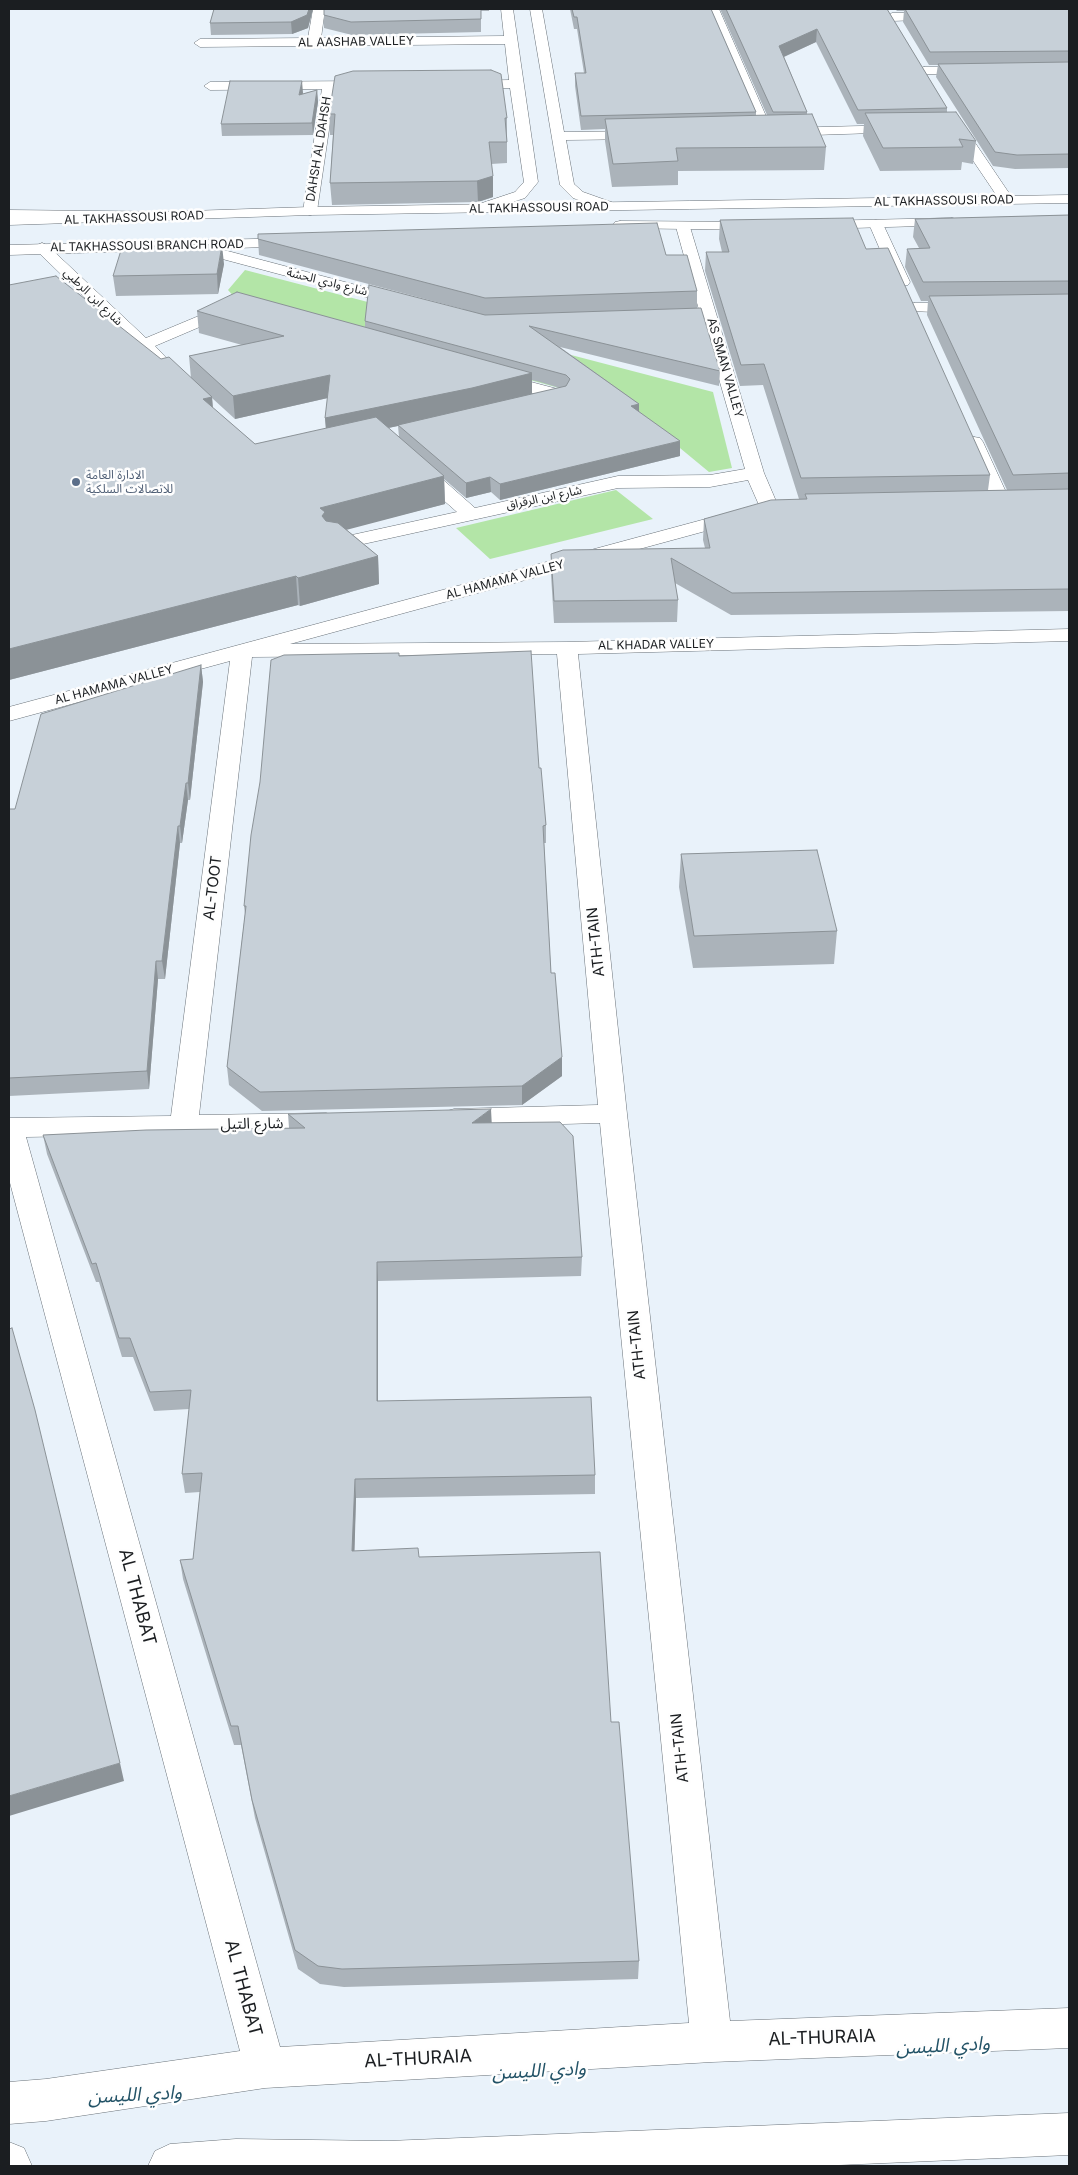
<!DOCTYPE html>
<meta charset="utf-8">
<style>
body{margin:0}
#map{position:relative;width:1078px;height:2175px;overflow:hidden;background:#e9f2fa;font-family:Inter,sans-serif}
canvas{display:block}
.frame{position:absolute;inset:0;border:10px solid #1b1e21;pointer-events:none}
</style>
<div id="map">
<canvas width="1078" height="2175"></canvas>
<div class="frame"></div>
</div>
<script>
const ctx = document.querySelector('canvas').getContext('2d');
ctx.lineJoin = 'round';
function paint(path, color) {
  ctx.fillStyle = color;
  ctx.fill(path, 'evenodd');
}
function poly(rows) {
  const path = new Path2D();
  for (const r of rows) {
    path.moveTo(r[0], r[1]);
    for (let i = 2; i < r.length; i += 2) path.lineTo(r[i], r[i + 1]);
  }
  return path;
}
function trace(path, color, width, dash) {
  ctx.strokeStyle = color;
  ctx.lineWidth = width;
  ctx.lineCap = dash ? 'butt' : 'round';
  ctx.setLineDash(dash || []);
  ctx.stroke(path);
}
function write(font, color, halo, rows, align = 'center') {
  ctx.font = font + ' Inter,"Noto Sans Arabic",sans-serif';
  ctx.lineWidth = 5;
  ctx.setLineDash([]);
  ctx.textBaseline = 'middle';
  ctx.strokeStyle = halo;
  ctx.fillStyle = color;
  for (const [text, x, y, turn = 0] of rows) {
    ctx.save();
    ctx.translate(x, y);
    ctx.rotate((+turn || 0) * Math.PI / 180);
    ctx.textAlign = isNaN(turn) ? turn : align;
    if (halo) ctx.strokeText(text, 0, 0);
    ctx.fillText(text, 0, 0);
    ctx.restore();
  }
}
const green = poly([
 [245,270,713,392,732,468,709,472,663,434,585,395,237,300,228,290],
 [616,490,653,519,490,559,456,528]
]);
const minor = poly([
 [313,9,325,9,321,38,504,36,501,9,513,9,538,182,525,198,475,214,470,213,468,210,470,207,515,192,524,182,510,88,465,89,459,85,465,81,509,80,505,44,200,47,194,43,200,39,308,38,313,9],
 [530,9,542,9,564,132,643,131,650,135,643,139,566,140,574,184,583,192,614,203,616,206,614,209,604,209,573,198,560,185,530,9],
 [707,9,719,9,773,132,771,135,761,135,759,132,707,9],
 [941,12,947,16,945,19,892,21,886,17,892,13,941,12],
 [924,67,975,67,981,71,975,75,920,74,918,71,920,68,924,67],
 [369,81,375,85,374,88,335,89,317,211,315,214,310,215,305,214,303,211,322,89,210,90,204,86,210,82,369,81],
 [954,118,959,119,1013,199,1011,202,1006,203,1001,202,999,199,947,122,954,118],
 [900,125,905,126,907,129,905,132,783,136,776,132,783,128,900,125],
 [876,220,881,221,883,224,910,282,908,285,896,285,894,282,869,224,871,221,876,220],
 [683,223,688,224,690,227,764,473,779,508,776,512,769,514,762,512,748,480,710,487,618,488,336,550,329,548,326,544,329,540,457,512,409,470,407,466,409,462,416,460,423,462,475,508,618,476,710,475,745,469,702,320,666,321,660,319,658,316,660,313,666,311,699,310,676,227,678,224,683,223],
 [186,240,409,299,411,302,409,305,403,307,181,248,178,245,181,242,186,240],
 [42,243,47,245,146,338,225,305,237,305,239,308,237,311,155,346,174,366,172,370,160,370,37,251,34,248,37,245,42,243],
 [914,303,965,303,971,305,973,308,971,311,965,313,908,311,906,308,908,305,914,303],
 [497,373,565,391,568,395,565,399,543,405,537,406,531,405,528,401,531,397,539,395,491,382,488,378,491,374,497,373],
 [974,437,980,438,983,442,1011,503,1009,507,1002,509,995,507,993,503,965,442,968,438,974,437],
 [739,510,746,512,749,516,746,520,290,644,567,642,1069,629,1069,641,578,654,627,1114,730,2021,1069,2008,1069,2048,712,2062,265,2088,46,2121,9,2124,9,2082,46,2079,240,2051,9,1179,9,1118,171,1116,230,661,9,721,9,707,739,510],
 [557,654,598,1105,454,1109,444,1112,440,1118,444,1124,454,1127,600,1123,689,2023,280,2047,26,1137,326,1131,336,1128,340,1122,336,1116,326,1113,199,1115,252,657,557,654],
 [1069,2113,1069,2155,816,2166,148,2166,155,2151,170,2144,236,2139,388,2141,1069,2113],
 [9,2142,24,2148,32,2166,9,2166,9,2142]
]);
const major = poly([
 [1069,195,1069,203,310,215,9,225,9,217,310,207,1069,195],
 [952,218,957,219,959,222,957,225,818,229,813,228,811,225,813,222,818,221,952,218],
 [620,221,757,222,762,223,764,226,762,229,757,230,615,228,613,225,615,222,620,221],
 [295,238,300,240,303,243,300,246,9,255,9,245,295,238]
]);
const highway = poly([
 [9,210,187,212,192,213,194,216,192,219,187,220,9,218,9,210]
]);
const wall = poly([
 [214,9,313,9,308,28,292,34,211,35,210,23],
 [324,9,489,9,489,11,481,11,481,32,352,35,324,28],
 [570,9,711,9,756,112,756,116,767,115,720,9,887,9,947,108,947,112,976,141,973,164,962,162,961,170,880,171,863,136,864,124,857,124,816,42,784,57,807,112,807,115,826,147,824,170,678,171,678,185,612,187,605,141,605,129,581,130,575,86,575,73,584,73,577,29,574,29],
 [895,9,1069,9,1069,168,1015,169,993,166,936,77,938,65,929,65,903,22,904,11,897,11],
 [317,90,318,102,313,135,222,136,221,124,303,93,302,94],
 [329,114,507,118,507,163,491,164,493,197,478,202,332,205,330,183,333,135,330,135],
 [1069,215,1069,611,731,615,675,583,678,600,677,622,554,623,551,575,551,554,705,548,703,540,704,519,799,499,763,385,740,386,705,271,706,252,722,252,719,239,720,220,866,249,990,475,988,490,1007,490,927,315,928,301,921,301,905,267,907,249,919,248,913,237,915,219],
 [258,239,666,255,697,291,697,308,720,371,719,386,560,347,639,404,639,411,680,456,500,500,491,492,466,498,444,479,445,504,346,529,378,556,379,584,300,606,298,605,9,680,9,285,191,378,189,356,242,345,199,333,197,311,365,327,365,321,463,309,259,255],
 [532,380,540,382,560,388,532,394],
 [212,398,235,419,328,398,325,418,326,429,255,444,213,408],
 [398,426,399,437,388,428],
 [224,264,218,294,116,296,113,276],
 [399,656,539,768,546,825,546,843,544,843,551,973,562,1076,522,1105,262,1111,229,1085,227,1067,245,914,244,906],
 [201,665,203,682,190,800,188,800,182,843,180,843,165,979,158,979,149,1089,9,1096,9,809,15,809],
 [681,854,837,931,834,964,693,968,679,887],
 [288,1114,492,1123,582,1257,581,1276,378,1281,378,1401,595,1475,595,1494,356,1498,354,1551,419,1557,611,1722,639,1961,638,1979,344,1987,320,1984,298,1969,255,1818,241,1745,234,1745,183,1579,180,1560,193,1559,200,1492,185,1493,182,1474,189,1409,154,1411,133,1357,122,1357,99,1282,96,1282,47,1154,43,1135,289,1128]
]);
const shadedWall = poly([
 [309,9,313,9,308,28,292,34,291,22],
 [817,29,816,42,779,59,779,46],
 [302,81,303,93,300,107,299,95],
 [317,90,318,102,313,135,312,123],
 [493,176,493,197,478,202,477,181],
 [222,245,224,264,218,294,217,274],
 [532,373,532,395,473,410,327,441,325,418],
 [330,375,332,397,235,419,233,396],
 [212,397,214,424,203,399],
 [639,404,639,419,631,406],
 [680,441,680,456,500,500,500,484],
 [444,476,445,504,327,535,320,508],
 [490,477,491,492,466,498,466,483],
 [378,556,379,584,300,606,298,578],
 [296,576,298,605,9,680,9,649],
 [201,665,203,682,190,800,188,783],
 [186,783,188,800,182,843,180,826],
 [178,826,180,843,165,979,162,961],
 [156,961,158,979,149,1089,147,1071],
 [562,1057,562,1076,522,1105,522,1086],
 [491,1109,492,1128,472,1123],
 [377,1262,378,1281,378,1420,377,1401],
 [355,1479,356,1498,354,1570,352,1551],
 [120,1763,124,1781,9,1816,9,1796]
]);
const building = poly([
 [214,9,309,9,307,15,291,22,210,23,214,9],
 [324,9,481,9,481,19,351,22,324,15,324,9],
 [572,9,711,9,756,112,581,116,575,73,586,73,577,17,574,17,572,9],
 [726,9,887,9,947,108,858,110,817,29,779,46,807,112,773,112,726,9],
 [905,9,1069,9,1069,51,930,52,905,9],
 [1069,62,1069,154,1017,155,995,152,938,64,1069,62],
 [491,70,501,74,507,118,505,118,507,142,489,142,493,176,477,181,330,183,335,114,329,114,335,76,353,71,491,70],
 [230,81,302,81,299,95,317,90,312,123,221,124,230,81],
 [956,112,976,141,959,139,963,147,883,148,865,113,956,112],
 [812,114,826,147,676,148,678,161,613,164,605,119,812,114],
 [1069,215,1069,281,923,282,907,249,930,248,915,219,1069,215],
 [853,218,866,249,888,248,990,475,801,478,764,364,741,365,706,252,729,252,720,220,853,218],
 [657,223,666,255,687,255,697,291,485,298,258,239,258,234,657,223],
 [159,244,222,245,217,274,113,276,122,247,159,246,159,244],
 [56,276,161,359,169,357,212,397,203,399,255,444,376,417,444,476,320,508,325,512,322,516,326,521,338,523,378,556,298,578,296,576,9,649,9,285,56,276],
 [369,285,485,315,701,308,720,371,529,326,639,404,631,406,680,441,500,484,490,477,466,483,398,425,566,386,570,379,566,375,365,321,369,285],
 [237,292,532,373,472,388,325,418,330,375,233,396,189,356,284,336,197,311,237,292],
 [1069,294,1069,473,1013,475,929,296,1069,294],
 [1069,489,1069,589,732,593,671,558,678,600,554,601,551,554,563,550,710,548,704,519,771,500,807,499,805,494,1069,489],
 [531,651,539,768,541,768,546,825,543,826,551,973,555,973,562,1057,522,1086,260,1092,227,1067,246,906,244,906,251,835,260,782,271,660,284,655,399,653,399,656,531,651],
 [201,665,188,783,186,783,180,826,178,826,162,961,156,961,147,1071,9,1078,9,809,15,809,41,714,201,665],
 [817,850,837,931,694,936,681,854,817,850],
 [491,1109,472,1123,560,1122,573,1136,582,1257,377,1262,377,1401,591,1397,595,1475,355,1479,352,1551,418,1548,419,1557,600,1552,611,1722,619,1722,639,1961,342,1969,318,1966,295,1950,252,1800,238,1726,231,1726,180,1560,193,1559,202,1473,182,1474,191,1390,150,1392,130,1338,119,1338,96,1263,92,1264,43,1135,146,1130,305,1128,288,1114,491,1109],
 [12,1328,35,1410,120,1763,9,1796,9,1329,12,1328]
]);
const markers = [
 [76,482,5,"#5c6f8a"]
];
const farStreetnames = [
 ["AL AASHAB VALLEY",356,42,-1],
 ["DAHSH AL DAHSH",319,149,-81],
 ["AL TAKHASSOUSI ROAD",944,201,-1],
 ["AL TAKHASSOUSI ROAD",539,208,-1],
 ["AL TAKHASSOUSI ROAD",134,218,-2],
 ["AL TAKHASSOUSI BRANCH ROAD",147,246,-1],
 ["شارع وادي الحشة",327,282,14],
 ["شارع ابن الرطبي",93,297,44],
 ["AS SMAN VALLEY",725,368,74],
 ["شارع ابن الرقراق",544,498,-12],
 ["AL HAMAMA VALLEY",505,580,-15],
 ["AL KHADAR VALLEY",656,645,-1],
 ["AL HAMAMA VALLEY",114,685,-15]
];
const farServicenames = [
 ["الادارة العامة",86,475],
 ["للاتصالات السلكية",86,489]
];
const streetNames = [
 ["AL-TOOT",213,888,-83],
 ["ATH-TAIN",596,942,-96],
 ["شارع التيل",252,1124,-1],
 ["ATH-TAIN",637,1345,-96],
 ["ATH-TAIN",680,1748,-96]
];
const nearStreetnames = [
 ["AL THABAT",137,1597,75],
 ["AL THABAT",243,1988,75],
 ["AL-THURAIA",822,2038,-2],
 ["AL-THURAIA",418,2059,-3]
];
const nearWaternames = [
 ["وادي الليسن",943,2046,-3],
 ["وادي الليسن",539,2071,-3],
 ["وادي الليسن",135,2095,-3]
];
paint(green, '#b3e5a7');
trace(minor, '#6a7279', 1);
trace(major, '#6a7279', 1);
trace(highway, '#6a7279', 1);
paint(minor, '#fff');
paint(major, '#fff');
paint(highway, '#fff');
paint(wall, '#abb3ba');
paint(shadedWall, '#8b9297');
paint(building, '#c7d0d8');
trace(building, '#8b9297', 1);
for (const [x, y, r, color] of markers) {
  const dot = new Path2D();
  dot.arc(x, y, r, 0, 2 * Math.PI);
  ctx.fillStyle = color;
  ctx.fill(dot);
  trace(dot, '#fefefe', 2);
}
write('12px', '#1b1e21', '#fefefe', farStreetnames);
write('12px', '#4e5e75', '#fefefe', farServicenames, 'left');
write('15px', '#1b1e21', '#fefefe', streetNames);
write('18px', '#1b1e21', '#fefefe', nearStreetnames);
write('italic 19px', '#235367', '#fefefe', nearWaternames);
</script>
